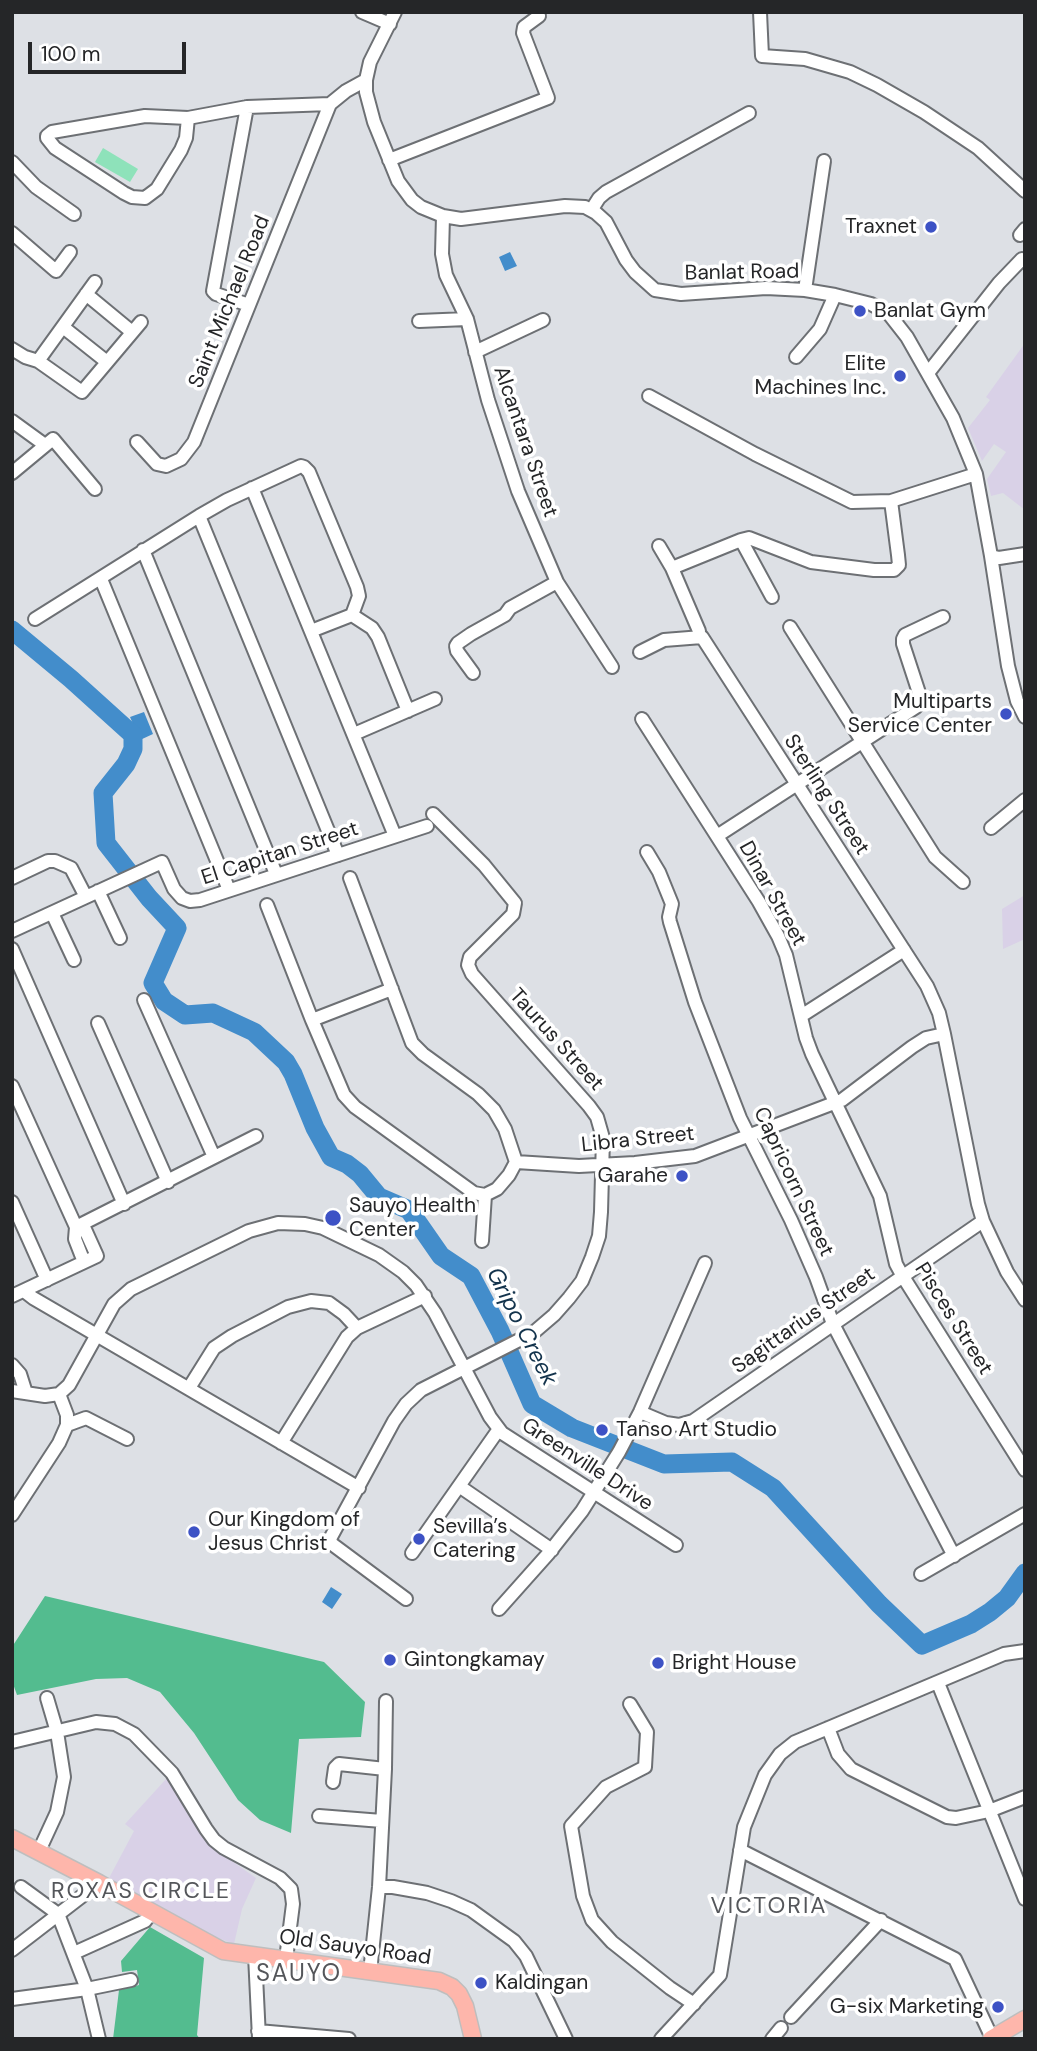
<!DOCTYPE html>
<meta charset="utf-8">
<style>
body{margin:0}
#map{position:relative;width:1037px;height:2051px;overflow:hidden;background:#dde0e5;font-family:"DM Sans",sans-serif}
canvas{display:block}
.frame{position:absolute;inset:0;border:14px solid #252628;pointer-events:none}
.scale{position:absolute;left:28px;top:42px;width:158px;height:32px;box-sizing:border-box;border:4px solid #252628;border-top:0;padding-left:9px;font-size:21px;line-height:24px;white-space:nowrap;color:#252628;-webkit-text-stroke:5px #fff;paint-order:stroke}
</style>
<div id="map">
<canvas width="1037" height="2051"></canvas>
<div class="frame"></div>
<div class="scale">100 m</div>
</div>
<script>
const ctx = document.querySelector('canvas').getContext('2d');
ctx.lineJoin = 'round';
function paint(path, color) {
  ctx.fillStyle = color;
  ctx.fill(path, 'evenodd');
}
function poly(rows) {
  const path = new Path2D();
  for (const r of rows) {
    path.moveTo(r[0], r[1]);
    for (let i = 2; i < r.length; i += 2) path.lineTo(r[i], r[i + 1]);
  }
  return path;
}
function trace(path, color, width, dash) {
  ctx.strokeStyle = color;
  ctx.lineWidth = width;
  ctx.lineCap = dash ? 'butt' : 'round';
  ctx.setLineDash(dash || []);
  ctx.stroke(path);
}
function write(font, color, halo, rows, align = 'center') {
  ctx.font = font + ' "DM Sans",sans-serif';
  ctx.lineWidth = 7;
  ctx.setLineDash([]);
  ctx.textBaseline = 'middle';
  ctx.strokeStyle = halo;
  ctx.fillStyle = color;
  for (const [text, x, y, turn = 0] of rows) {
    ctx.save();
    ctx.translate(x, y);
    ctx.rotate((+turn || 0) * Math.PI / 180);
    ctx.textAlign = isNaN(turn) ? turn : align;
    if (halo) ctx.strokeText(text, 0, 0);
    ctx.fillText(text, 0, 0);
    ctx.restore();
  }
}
const industrial = poly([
 [1025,343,1025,510,1003,493,991,496,987,479,1006,452,994,444,982,461,968,428,990,400,986,397],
 [1025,895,1025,939,1003,949,1002,909],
 [167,1778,201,1833,219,1852,256,1878,242,1909,234,1944,210,1935,108,1880,134,1831,125,1824]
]);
const green = poly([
 [103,148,138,169,130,182,95,162]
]);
const forest = poly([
 [45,1596,324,1662,365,1702,361,1737,299,1739,291,1833,260,1820,238,1800,194,1733,160,1692,127,1678,96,1679,17,1695,12,1681,12,1647],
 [150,1927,204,1958,197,2035,200,2039,113,2039,119,1990,139,1985,137,1970,122,1972,121,1961]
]);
const water = poly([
 [510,252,517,266,505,271,499,257],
 [144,712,153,734,140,740,130,717],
 [331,1587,342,1594,332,1609,322,1602]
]);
const river = poly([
 [12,630,71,679,133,735,133,749,126,764,103,793,106,843,149,898,177,928,153,983,164,1001,185,1015,213,1013,254,1032,286,1062,293,1074,315,1128,331,1157,347,1164,360,1174,379,1197,409,1210,441,1256,471,1276,500,1331,532,1404,572,1428,664,1464,732,1462,773,1488,879,1604,922,1645,971,1624,990,1612,1007,1598,1025,1573]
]);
const minor = poly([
 [362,12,390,24],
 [395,12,370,62,366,80,366,92,374,122,398,181,412,200,421,207,443,216,461,219,565,206,585,207,596,213,606,222,626,260,635,272,655,290,681,294,766,288,805,290,835,295,871,304,889,314,907,337,953,418,976,474,991,556,1008,666,1017,701,1025,717],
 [760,12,762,56,805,59,850,72,877,85,924,112,978,148,1025,191],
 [247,107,213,291,216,294,249,305],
 [188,118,186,138,181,150,157,189,145,198,132,197,124,193,55,148,47,138,47,136,52,132,145,116,188,118,247,107,330,104,346,91,366,80],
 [389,160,548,98,523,33,524,27,539,16],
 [12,162,36,187,74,214],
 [592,209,599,198,606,192,749,113],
 [443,216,442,254,446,275,467,319,488,400,518,491,557,582,612,667],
 [12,233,56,271,70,252],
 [1020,235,1025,229],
 [805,290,824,161],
 [86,294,132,332],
 [419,321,467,319],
 [63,327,107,362],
 [12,349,25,357,38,361,82,392,141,322],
 [475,352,543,320],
 [796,357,820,329,835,295],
 [38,361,95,282],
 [928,373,999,283,1022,259],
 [649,396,755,454,852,502,891,501,976,474],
 [12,421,45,445],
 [137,442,157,464,166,466,181,459,194,442,330,104],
 [12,473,53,439,95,489],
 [252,488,395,836],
 [199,516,338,855],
 [741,540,772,597],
 [659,546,672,568,699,631],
 [143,550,276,874],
 [991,556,999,558,1025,554],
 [672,568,741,540,749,538,811,562,874,570,894,570,899,565,898,555,891,501],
 [101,579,229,890],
 [352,615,372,628,378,637,408,711],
 [35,619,199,516,227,500,301,466,304,467,309,472,357,587,359,596,352,615,311,631],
 [790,627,935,857,963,882],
 [640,652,664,640,702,637,927,986,939,1013,944,1034,978,1204,983,1221,1007,1272,1025,1300],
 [473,673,457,651,456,646,458,643,471,634,505,615,510,608,557,582],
 [642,719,759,902,778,936,786,955,806,1038,812,1054,880,1196,896,1264,902,1275,1025,1470],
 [354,734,435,699],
 [991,828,1025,800],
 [717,836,916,707,921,699,903,644,903,639,905,635,943,617],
 [647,852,659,872,672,904,669,917,670,922,695,1002,740,1118,791,1220,816,1277,833,1324,954,1556],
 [12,878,48,861,55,861,71,868,86,897],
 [350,878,412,1043,423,1054,478,1094,494,1110,505,1129,516,1162],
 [98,891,120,938],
 [267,905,312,1020,344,1095,355,1107,474,1193,485,1195],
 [52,913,74,960],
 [12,931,162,862,174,889,182,898,190,901,200,900,427,826],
 [12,949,124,1204],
 [144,1000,214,1157],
 [801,1016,904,950],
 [312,1020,392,989],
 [98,1023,168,1182],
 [12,1086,76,1227,75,1239,84,1262],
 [516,1162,579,1166,635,1163,695,1156,842,1100,912,1047,926,1038,944,1034],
 [485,1195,497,1189,509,1175,516,1162],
 [12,1202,47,1280],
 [76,1227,256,1136],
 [482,1241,485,1195],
 [24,1291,33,1298,359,1488],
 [12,1296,97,1256,83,1225],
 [12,1365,20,1374,26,1393],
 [189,1388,214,1348,232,1336,288,1307,311,1301,329,1303,344,1314,357,1328],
 [12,1391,45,1396,59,1394],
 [59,1394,69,1385,114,1304,131,1289,249,1231,278,1223,305,1224,323,1228,379,1255,403,1272,416,1285,435,1313,490,1417,502,1433,676,1545],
 [640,1412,666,1423,679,1425,693,1421,983,1221],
 [67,1425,86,1418,127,1439],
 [281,1443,347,1337,357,1328,425,1296],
 [459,1486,552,1550],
 [12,1515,59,1443,67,1425,67,1415,59,1394],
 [412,1553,499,1429],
 [921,1574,1025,1514],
 [406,1599,332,1544,330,1540,331,1537,394,1421,406,1404,421,1390,533,1333,554,1315,569,1298,582,1281,592,1257,599,1236,601,1212,603,1138,597,1117,589,1106,472,974,468,965,470,957,513,914,515,903,484,865,433,814],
 [499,1609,548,1554,582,1511,619,1452,640,1412,705,1263],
 [938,1683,1025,1899],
 [630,1704,647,1732,645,1767,606,1787,571,1826,583,1896,592,1920,612,1942,670,1988,694,2004],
 [828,1728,838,1754,851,1769,947,1817,956,1818,989,1811,1025,1797],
 [12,1742,96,1722,115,1724,134,1734,172,1773,206,1829,214,1840,224,1848,280,1878,291,1889,293,1904,286,1959],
 [333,1782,335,1768,339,1764,385,1769],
 [319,1816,382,1821],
 [740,1850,955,1959,992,2038],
 [39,1851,57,1812,64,1777,57,1732,47,1698],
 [21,1887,58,1914,87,1989,99,2039],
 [379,1887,393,1887,427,1893,451,1901,471,1910,514,1941,526,1956,566,2039],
 [12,1950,99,1883],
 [74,1953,145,1921,152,1912],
 [255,1955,259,2038],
 [370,1972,379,1887,385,1769,386,1701],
 [12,1999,87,1989,131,1980],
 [791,2017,881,1920],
 [258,2031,349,2039],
 [661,2039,720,1975,744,1827,765,1775,780,1754,795,1742,1004,1654,1025,1651],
 [772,2039,781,2028]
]);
const major = poly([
 [12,1838,99,1883,223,1951,439,1981,452,1987,459,1994,465,2006,473,2039],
 [991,2039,1025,2019]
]);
const markers = [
 [931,227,7,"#3d52c5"],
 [860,311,7,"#3d52c5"],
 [900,376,7,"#3d52c5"],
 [1006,714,7,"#3d52c5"],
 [682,1176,7,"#3d52c5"],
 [333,1218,9,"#3d52c5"],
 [602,1430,7,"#3d52c5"],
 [194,1532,7,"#3d52c5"],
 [419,1539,7,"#3d52c5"],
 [390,1660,7,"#3d52c5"],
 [658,1663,7,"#3d52c5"],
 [481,1983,7,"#3d52c5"],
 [998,2007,7,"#3d52c5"]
];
const poiNames = [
 ["Traxnet",917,227,"right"],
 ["Banlat Gym",874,311],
 ["Elite",886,364,"right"],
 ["Machines Inc.",886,388,"right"],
 ["Multiparts",992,702,"right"],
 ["Service Center",992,726,"right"],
 ["Garahe",668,1176,"right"],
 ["Sauyo Health",349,1206],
 ["Center",349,1230],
 ["Tanso Art Studio",616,1430],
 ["Our Kingdom of",208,1520],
 ["Jesus Christ",208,1544],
 ["Sevilla’s",433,1527],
 ["Catering",433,1551],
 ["Gintongkamay",404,1660],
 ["Bright House",672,1663],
 ["Kaldingan",495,1983],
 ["G-six Marketing",984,2007,"right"]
];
const streetNames = [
 ["Banlat Road",742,273,-1],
 ["Saint Michael Road",230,302,-68],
 ["Alcantara Street",525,442,71],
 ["Sterling Street",826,795,57],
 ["El Capitan Street",280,854,-18],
 ["Dinar Street",772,894,61],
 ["Taurus Street",556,1040,48],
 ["Libra Street",638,1140,-6],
 ["Capricorn Street",793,1182,65],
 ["Pisces Street",953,1319,58],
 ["Sagittarius Street",804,1321,-35],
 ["Greenville Drive",587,1465,33],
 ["Old Sauyo Road",355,1948,8]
];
const waterNames = [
 ["Gripo Creek",521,1327,63]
];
const neighbourhoodNames = [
 ["ROXAS CIRCLE",141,1892],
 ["VICTORIA",769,1907]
];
const quarterNames = [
 ["SAUYO",299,1975]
];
paint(industrial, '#d9d1e7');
paint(green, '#8ee2ba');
paint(forest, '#53bc8f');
paint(water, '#438dcb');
trace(river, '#438dcb', 19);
trace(minor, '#6d7074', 16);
trace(major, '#bebebe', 19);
trace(minor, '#fff', 12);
trace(major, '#feb6ab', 16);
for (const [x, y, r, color] of markers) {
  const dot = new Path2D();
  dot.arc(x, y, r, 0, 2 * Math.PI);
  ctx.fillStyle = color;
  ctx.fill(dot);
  trace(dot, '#fff', 2.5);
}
write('21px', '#252628', '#fff', poiNames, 'left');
write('21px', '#252628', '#fff', streetNames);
write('italic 23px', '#13334c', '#fff', waterNames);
ctx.letterSpacing = '2px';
write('23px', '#54565a', '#fff', neighbourhoodNames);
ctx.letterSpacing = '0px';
ctx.letterSpacing = '2px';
write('24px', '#54565a', '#fff', quarterNames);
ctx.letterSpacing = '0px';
</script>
